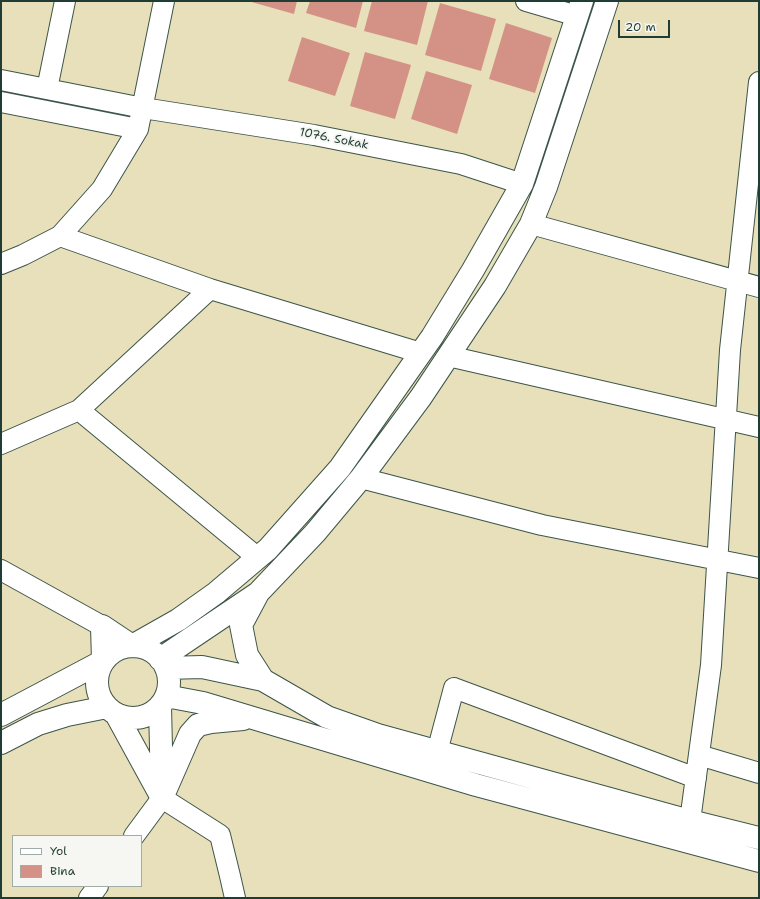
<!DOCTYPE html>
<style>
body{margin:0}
#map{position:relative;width:760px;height:899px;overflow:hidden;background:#e7e0bb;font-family:"Shantell Sans",sans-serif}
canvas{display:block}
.frame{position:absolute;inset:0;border:2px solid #1f3d34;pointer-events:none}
.legend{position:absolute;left:12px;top:835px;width:130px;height:52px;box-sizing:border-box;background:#f6f6f2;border:1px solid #a0aca6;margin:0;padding:5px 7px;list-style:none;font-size:12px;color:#1f3d34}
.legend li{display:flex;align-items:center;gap:8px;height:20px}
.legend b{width:20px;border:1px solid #a0aca6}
.scale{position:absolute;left:618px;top:20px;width:52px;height:18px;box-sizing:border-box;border:2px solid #1f3d34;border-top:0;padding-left:5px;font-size:12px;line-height:14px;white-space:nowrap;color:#1f3d34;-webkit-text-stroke:3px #f6f6f2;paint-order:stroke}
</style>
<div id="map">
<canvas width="760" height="899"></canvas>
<div class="frame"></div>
<ul class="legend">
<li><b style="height:5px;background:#fff"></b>Yol</li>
<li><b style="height:11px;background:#d49286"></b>Bina</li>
</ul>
<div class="scale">20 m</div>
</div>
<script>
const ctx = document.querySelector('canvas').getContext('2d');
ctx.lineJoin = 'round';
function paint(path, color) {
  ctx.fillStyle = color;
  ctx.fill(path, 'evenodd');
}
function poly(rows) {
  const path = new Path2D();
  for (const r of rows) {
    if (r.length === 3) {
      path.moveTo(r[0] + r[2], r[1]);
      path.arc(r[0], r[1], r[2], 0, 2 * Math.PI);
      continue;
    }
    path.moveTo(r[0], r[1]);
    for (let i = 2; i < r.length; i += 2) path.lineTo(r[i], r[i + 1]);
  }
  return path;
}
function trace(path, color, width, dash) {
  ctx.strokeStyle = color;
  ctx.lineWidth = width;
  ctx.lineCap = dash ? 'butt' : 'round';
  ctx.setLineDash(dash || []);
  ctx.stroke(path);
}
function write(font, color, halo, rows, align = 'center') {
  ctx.font = font + ' "Shantell Sans",sans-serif';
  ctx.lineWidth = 4;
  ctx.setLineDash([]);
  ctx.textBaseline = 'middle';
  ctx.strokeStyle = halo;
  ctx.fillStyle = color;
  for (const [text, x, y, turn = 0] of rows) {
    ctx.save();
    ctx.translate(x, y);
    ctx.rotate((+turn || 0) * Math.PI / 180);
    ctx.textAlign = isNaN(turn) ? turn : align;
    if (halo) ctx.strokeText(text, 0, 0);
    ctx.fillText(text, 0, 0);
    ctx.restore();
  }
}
const building = poly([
 [248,1,297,1,294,14],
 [310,1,363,1,356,28,306,13],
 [372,1,428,1,417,45,364,31],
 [440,3,496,19,481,71,425,55],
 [506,23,552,38,535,93,489,79],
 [302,37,350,53,335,96,288,81],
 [365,52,411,65,395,119,350,106],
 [426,71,472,85,457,134,411,119]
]);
const minor = poly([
 [526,1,577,16],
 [1,80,143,108,314,135,461,164,522,184],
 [47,89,65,1],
 [1,102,138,129],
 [531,224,759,287],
 [60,236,210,289,421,353],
 [1,264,23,255,60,236,102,189,138,129,164,1],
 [448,356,759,427],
 [79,410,258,558],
 [1,444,79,410,210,289],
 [361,478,542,525,759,568],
 [1,570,102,626],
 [437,752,454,688,696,778],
 [699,755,759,773],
 [690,821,711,665,730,350,759,82],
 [134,836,162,798,220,835,230,876,235,898],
 [89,898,98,886]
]);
const major = poly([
 [257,595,241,625,247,655,263,680],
 [133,682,36],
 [160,659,258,593,315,533,361,478,421,397,495,286,531,224,546,187,607,1],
 [166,668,202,667,263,680,327,717,378,735,690,821,759,838],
 [166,696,203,703,476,785,759,861],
 [160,706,162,790],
 [116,714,162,798],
 [1,715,103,661,102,626,132,646,178,620,216,593,268,549,340,468,432,337,473,270,522,184,582,1],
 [1,743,38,724,67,715,107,707],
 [162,798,190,734,198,725,211,722,243,719]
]);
const streetNames = [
 ["1076. Sokak",334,139,11]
];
paint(building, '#d49286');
trace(minor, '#3d5548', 22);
trace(major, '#3d5548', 24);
trace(minor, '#fff', 20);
trace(major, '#fff', 22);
write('12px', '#1f3d34', '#f6f6f2', streetNames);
</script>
